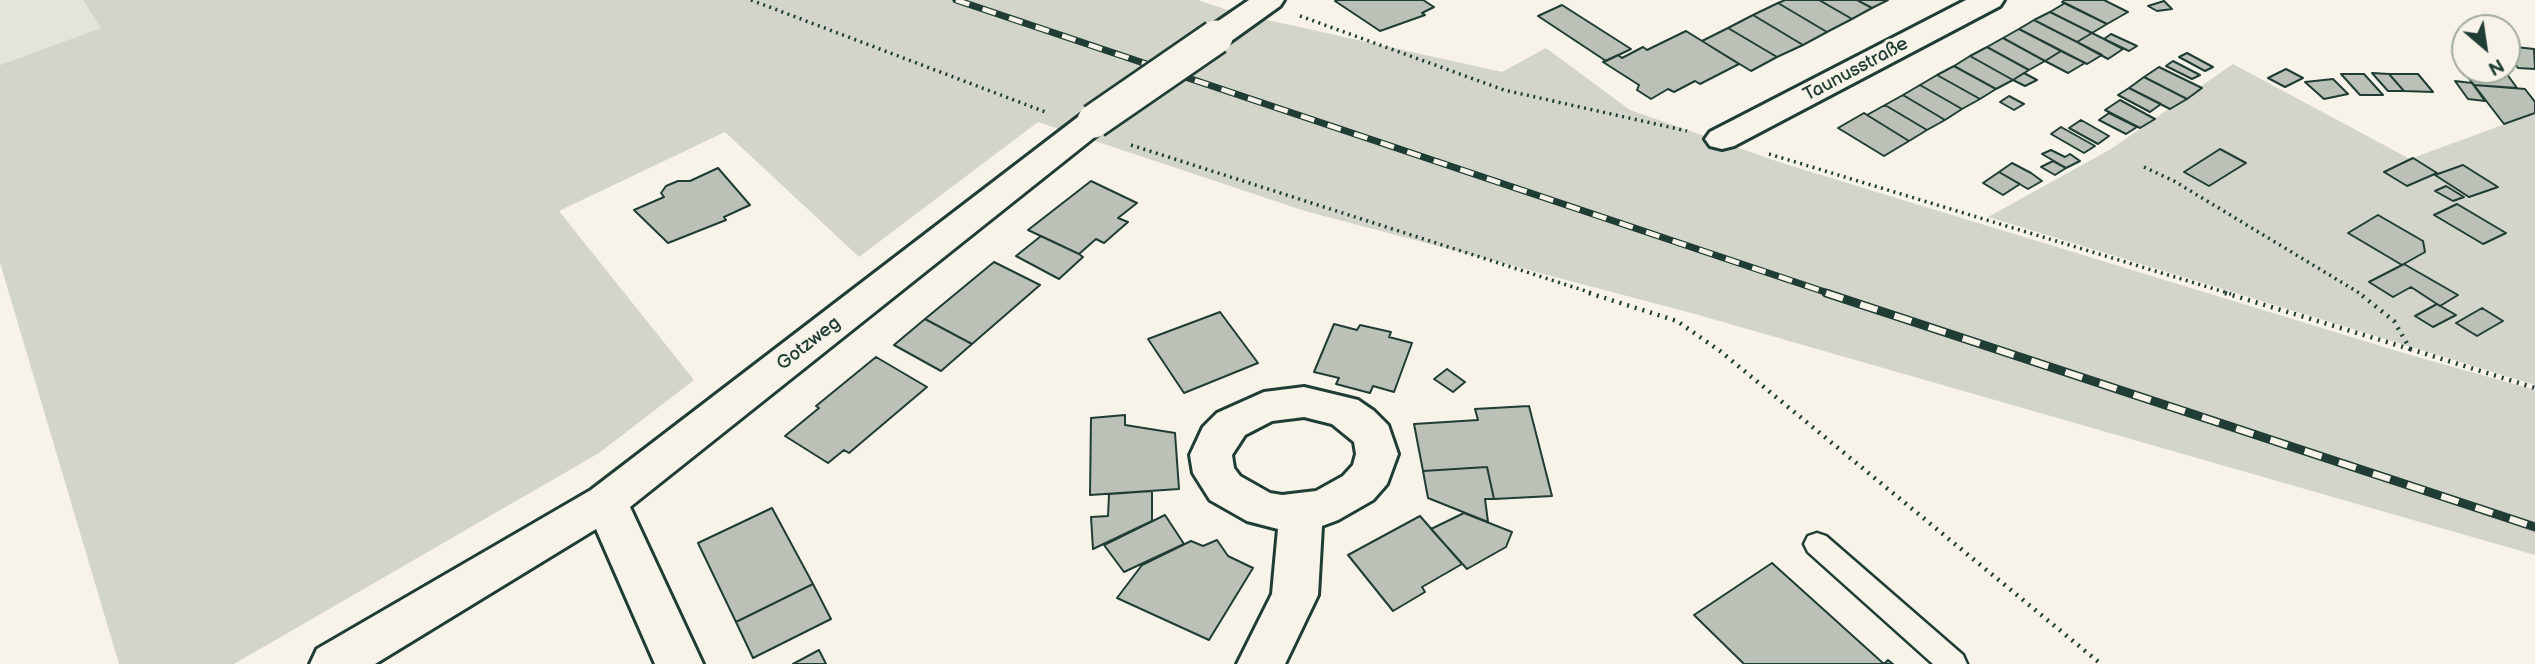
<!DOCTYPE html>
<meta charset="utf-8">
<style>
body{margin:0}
#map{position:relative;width:2535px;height:664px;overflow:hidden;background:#f7f3e8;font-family:"Balsamiq Sans",sans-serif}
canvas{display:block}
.north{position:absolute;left:2451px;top:14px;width:70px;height:70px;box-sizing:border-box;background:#f7f3e8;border:2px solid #a1aaa0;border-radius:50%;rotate:151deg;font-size:19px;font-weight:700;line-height:28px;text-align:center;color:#1f3d34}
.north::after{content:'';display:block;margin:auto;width:24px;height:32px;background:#1f3d34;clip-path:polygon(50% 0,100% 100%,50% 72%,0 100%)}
</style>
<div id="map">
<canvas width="2535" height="664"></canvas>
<div class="north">N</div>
</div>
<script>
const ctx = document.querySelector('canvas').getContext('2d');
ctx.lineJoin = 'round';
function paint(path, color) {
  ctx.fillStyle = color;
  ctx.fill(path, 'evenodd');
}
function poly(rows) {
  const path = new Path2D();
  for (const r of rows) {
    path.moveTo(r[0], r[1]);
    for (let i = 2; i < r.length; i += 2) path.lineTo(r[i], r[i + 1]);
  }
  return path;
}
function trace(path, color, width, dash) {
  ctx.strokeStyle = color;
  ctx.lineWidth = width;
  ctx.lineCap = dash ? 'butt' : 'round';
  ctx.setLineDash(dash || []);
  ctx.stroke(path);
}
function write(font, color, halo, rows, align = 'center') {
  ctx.font = font + ' "Balsamiq Sans",sans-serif';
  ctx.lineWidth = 6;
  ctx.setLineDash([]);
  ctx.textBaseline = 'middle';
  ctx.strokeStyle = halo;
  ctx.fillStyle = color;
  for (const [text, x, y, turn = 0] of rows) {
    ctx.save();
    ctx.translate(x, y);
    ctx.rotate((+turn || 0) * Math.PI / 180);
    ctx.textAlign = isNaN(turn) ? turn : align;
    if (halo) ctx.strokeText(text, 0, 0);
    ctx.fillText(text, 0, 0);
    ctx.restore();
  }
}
const built = poly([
 [0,0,83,0,102,28,0,65]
]);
const green = poly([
 [83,0,1198,0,1236,13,1502,72,1546,48,1630,110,1785,164,2407,354,2535,390,2535,555,1695,314,1305,211,1038,122,859,257,725,132,559,211,694,380,599,453,234,664,119,664,0,263,0,65,101,28],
 [2233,64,2410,159,2535,113,2535,385,1988,217,2111,149]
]);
const building = poly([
 [1338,0,1423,0,1434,7,1422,13,1425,15,1380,31,1335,1,1338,0],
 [1785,0,1819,0,1852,19,1827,32,1778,3,1785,0],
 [1819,0,1857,0,1872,8,1852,19,1819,0],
 [1857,0,1888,0,1872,8,1857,0],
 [2065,0,2104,0,2128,12,2107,24,2062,2,2065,0],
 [2164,1,2172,9,2157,11,2148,6,2164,1],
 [1778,3,1827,32,1803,45,1753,15,1778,3],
 [2065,3,2107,24,2092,33,2050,12,2065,3],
 [1562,5,1631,49,1606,61,1538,16,1562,5],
 [2050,12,2092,33,2077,42,2034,20,2050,12],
 [1753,15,1803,45,1777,57,1728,28,1753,15],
 [2034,20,2077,42,2102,55,2087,64,2019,29,2034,20],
 [1728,28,1777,57,1751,71,1702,41,1728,28],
 [2019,29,2061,51,2045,61,2003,38,2019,29],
 [1686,31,1739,64,1700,84,1695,81,1674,92,1668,89,1651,99,1637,90,1639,85,1603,62,1618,55,1622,58,1643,47,1647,50,1686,31],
 [2092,33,2104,39,2123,49,2108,59,2077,42,2092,33],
 [2111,34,2137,46,2129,51,2104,39,2111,34],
 [2003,38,2045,61,2029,70,1987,47,2003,38],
 [2507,46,2534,49,2535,69,2518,68,2507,53,2507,46],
 [1987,47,2029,70,2013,80,1970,56,1987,47],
 [2061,51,2085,63,2068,73,2045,61,2061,51],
 [2187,53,2213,67,2205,71,2179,57,2187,53],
 [1970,56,2013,80,1996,89,1954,66,1970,56],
 [2173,61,2200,75,2192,79,2166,66,2173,61],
 [1954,66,1996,89,1980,99,1937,75,1954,66],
 [2159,67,2202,88,2187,99,2144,77,2159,67],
 [2461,68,2504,70,2517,88,2474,85,2461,68],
 [2286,69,2303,78,2285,87,2268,78,2286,69],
 [2024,73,2037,80,2025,86,2013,80,2024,73],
 [2372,73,2389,74,2404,91,2388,91,2372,73],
 [2341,74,2364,74,2383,95,2360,95,2341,74],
 [2389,74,2418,74,2433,92,2404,91,2389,74],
 [1937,75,1980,99,1962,109,1920,85,1937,75],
 [2144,77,2187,99,2170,109,2129,88,2144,77],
 [2333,79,2348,94,2324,99,2305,82,2333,79],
 [2455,81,2472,83,2485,101,2468,99,2455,81],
 [1920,85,1962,109,1945,120,1903,95,1920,85],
 [2474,85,2525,89,2535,102,2535,113,2504,124,2474,85],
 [2129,88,2161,104,2150,112,2118,95,2129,88],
 [1903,95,1945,120,1927,130,1885,105,1903,95],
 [2009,96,2024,104,2014,110,2000,102,2009,96],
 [2120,100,2155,119,2140,128,2105,110,2120,100],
 [1885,105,1927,130,1909,141,1867,115,1885,105],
 [1864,113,1867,115,1909,141,1884,156,1838,128,1864,113],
 [2109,113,2137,127,2126,134,2099,120,2109,113],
 [2081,120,2109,136,2098,144,2069,128,2081,120],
 [2061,127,2095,146,2084,153,2051,134,2061,127],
 [2220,149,2246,163,2209,186,2184,172,2220,149],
 [2051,150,2065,157,2070,154,2080,161,2066,168,2042,154,2051,150],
 [2413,158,2437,173,2407,186,2384,172,2413,158],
 [2053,161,2066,168,2055,175,2041,167,2053,161],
 [2012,163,2031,173,2042,181,2028,189,1999,172,2012,163],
 [2463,165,2498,187,2469,197,2435,175,2463,165],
 [718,168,750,205,724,217,726,220,668,243,634,210,664,197,661,193,666,186,678,181,690,181,718,168],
 [1999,172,2020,184,2003,195,1983,183,1999,172],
 [1091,181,1137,203,1118,218,1128,222,1104,243,1096,239,1079,254,1028,230,1091,181],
 [2446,186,2464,197,2453,201,2435,191,2446,186],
 [2457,204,2506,233,2483,244,2434,215,2457,204],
 [2378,215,2423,241,2425,252,2402,265,2348,233,2378,215],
 [1041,236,1079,254,1083,257,1059,279,1016,256,1041,236],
 [994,262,1040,285,972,344,925,319,994,262],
 [2404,264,2458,295,2440,306,2411,287,2393,297,2369,282,2404,264],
 [2437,304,2456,315,2433,327,2415,316,2437,304],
 [2482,308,2503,321,2477,336,2456,323,2482,308],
 [1220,312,1258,363,1184,393,1148,339,1220,312],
 [925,319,972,344,941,371,894,345,925,319],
 [1334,324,1357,330,1360,325,1391,332,1389,337,1412,343,1394,392,1373,386,1370,393,1336,384,1339,378,1314,372,1334,324],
 [876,357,927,387,849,453,844,450,828,463,785,436,819,408,816,406,876,357],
 [1447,369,1465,382,1453,392,1434,379,1447,369],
 [1529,406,1552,496,1494,499,1487,467,1423,471,1414,424,1478,420,1475,409,1529,406],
 [1125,415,1125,425,1175,433,1179,489,1090,495,1091,418,1125,415],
 [1487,467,1494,499,1485,499,1488,522,1428,498,1423,471,1487,467],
 [1152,491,1152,521,1093,549,1091,517,1108,516,1109,494,1152,491],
 [772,508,813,584,736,622,698,543,772,508],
 [1464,513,1512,532,1506,547,1467,569,1431,529,1464,513],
 [1165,515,1184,544,1124,572,1104,545,1165,515],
 [1420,516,1462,564,1422,587,1425,592,1393,611,1348,555,1420,516],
 [1217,540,1228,556,1253,568,1209,640,1117,598,1142,565,1191,541,1203,546,1217,540],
 [1772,563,1884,664,1888,660,1893,664,1744,664,1694,615,1772,563],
 [813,584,831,619,753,658,736,622,813,584],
 [819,650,826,664,793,664,819,650]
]);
const pathFar1 = poly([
 [751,0,1048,113],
 [1300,16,1504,90,1687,131],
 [1131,145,1595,294],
 [1769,154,2231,294],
 [2144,167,2174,181,2361,294]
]);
const path = poly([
 [1589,293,1677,321,1720,351,2101,664],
 [2225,293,2410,349,2394,321,2359,293],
 [2410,349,2535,388]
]);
const service = poly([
 [1817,533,1826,536,1963,655,1967,664,1933,664,1808,552,1804,544,1808,536,1817,533]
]);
const minor = poly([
 [1249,0,1284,0,1280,6,1227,44,1216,46,1205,44,1201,37,1205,30,1249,0],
 [1966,0,2004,0,2000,6,1734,146,1722,149,1710,146,1705,139,1710,132,1966,0],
 [1094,111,1106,114,1110,121,1106,128,630,507,703,664,655,664,596,529,375,664,310,664,317,649,591,490,1082,114,1094,111],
 [1304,387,1358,400,1374,411,1388,425,1398,454,1387,484,1373,500,1338,520,1322,526,1318,595,1285,664,1237,664,1272,594,1278,529,1247,521,1210,500,1193,473,1190,455,1203,427,1217,413,1264,392,1304,387],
 [1304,417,1332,424,1354,442,1356,454,1353,465,1343,476,1316,491,1282,495,1270,493,1240,476,1234,468,1232,455,1245,435,1272,421,1304,417]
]);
const railFar1 = poly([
 [956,0,1831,294]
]);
const rail = poly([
 [1826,293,2535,527]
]);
const minorBridge = poly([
 [1094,121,1216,37]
]);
const streetNames = [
 ["Taunusstraße",1856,70,-28],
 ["Gotzweg",809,344,-38]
];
paint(built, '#e5e4d9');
paint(green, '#d3d5ca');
paint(building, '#bbc1b6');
trace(building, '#1f3d34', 2);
trace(service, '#1f3d34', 5);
trace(minor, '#1f3d34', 6);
trace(pathFar1, '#1f3d34', 3.5, [2, 4.5]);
trace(path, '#1f3d34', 4.5, [2, 6]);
paint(service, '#f7f3e8');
paint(minor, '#f7f3e8');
trace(railFar1, '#1f3d34', 7);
trace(rail, '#1f3d34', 9);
trace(railFar1, '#f7f3e8', 4.5, [14]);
trace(rail, '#f7f3e8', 6, [18]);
trace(minorBridge, '#1f3d34', 38, []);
trace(minorBridge, '#f7f3e8', 33);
write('19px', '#1f3d34', '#f7f3e8', streetNames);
</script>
